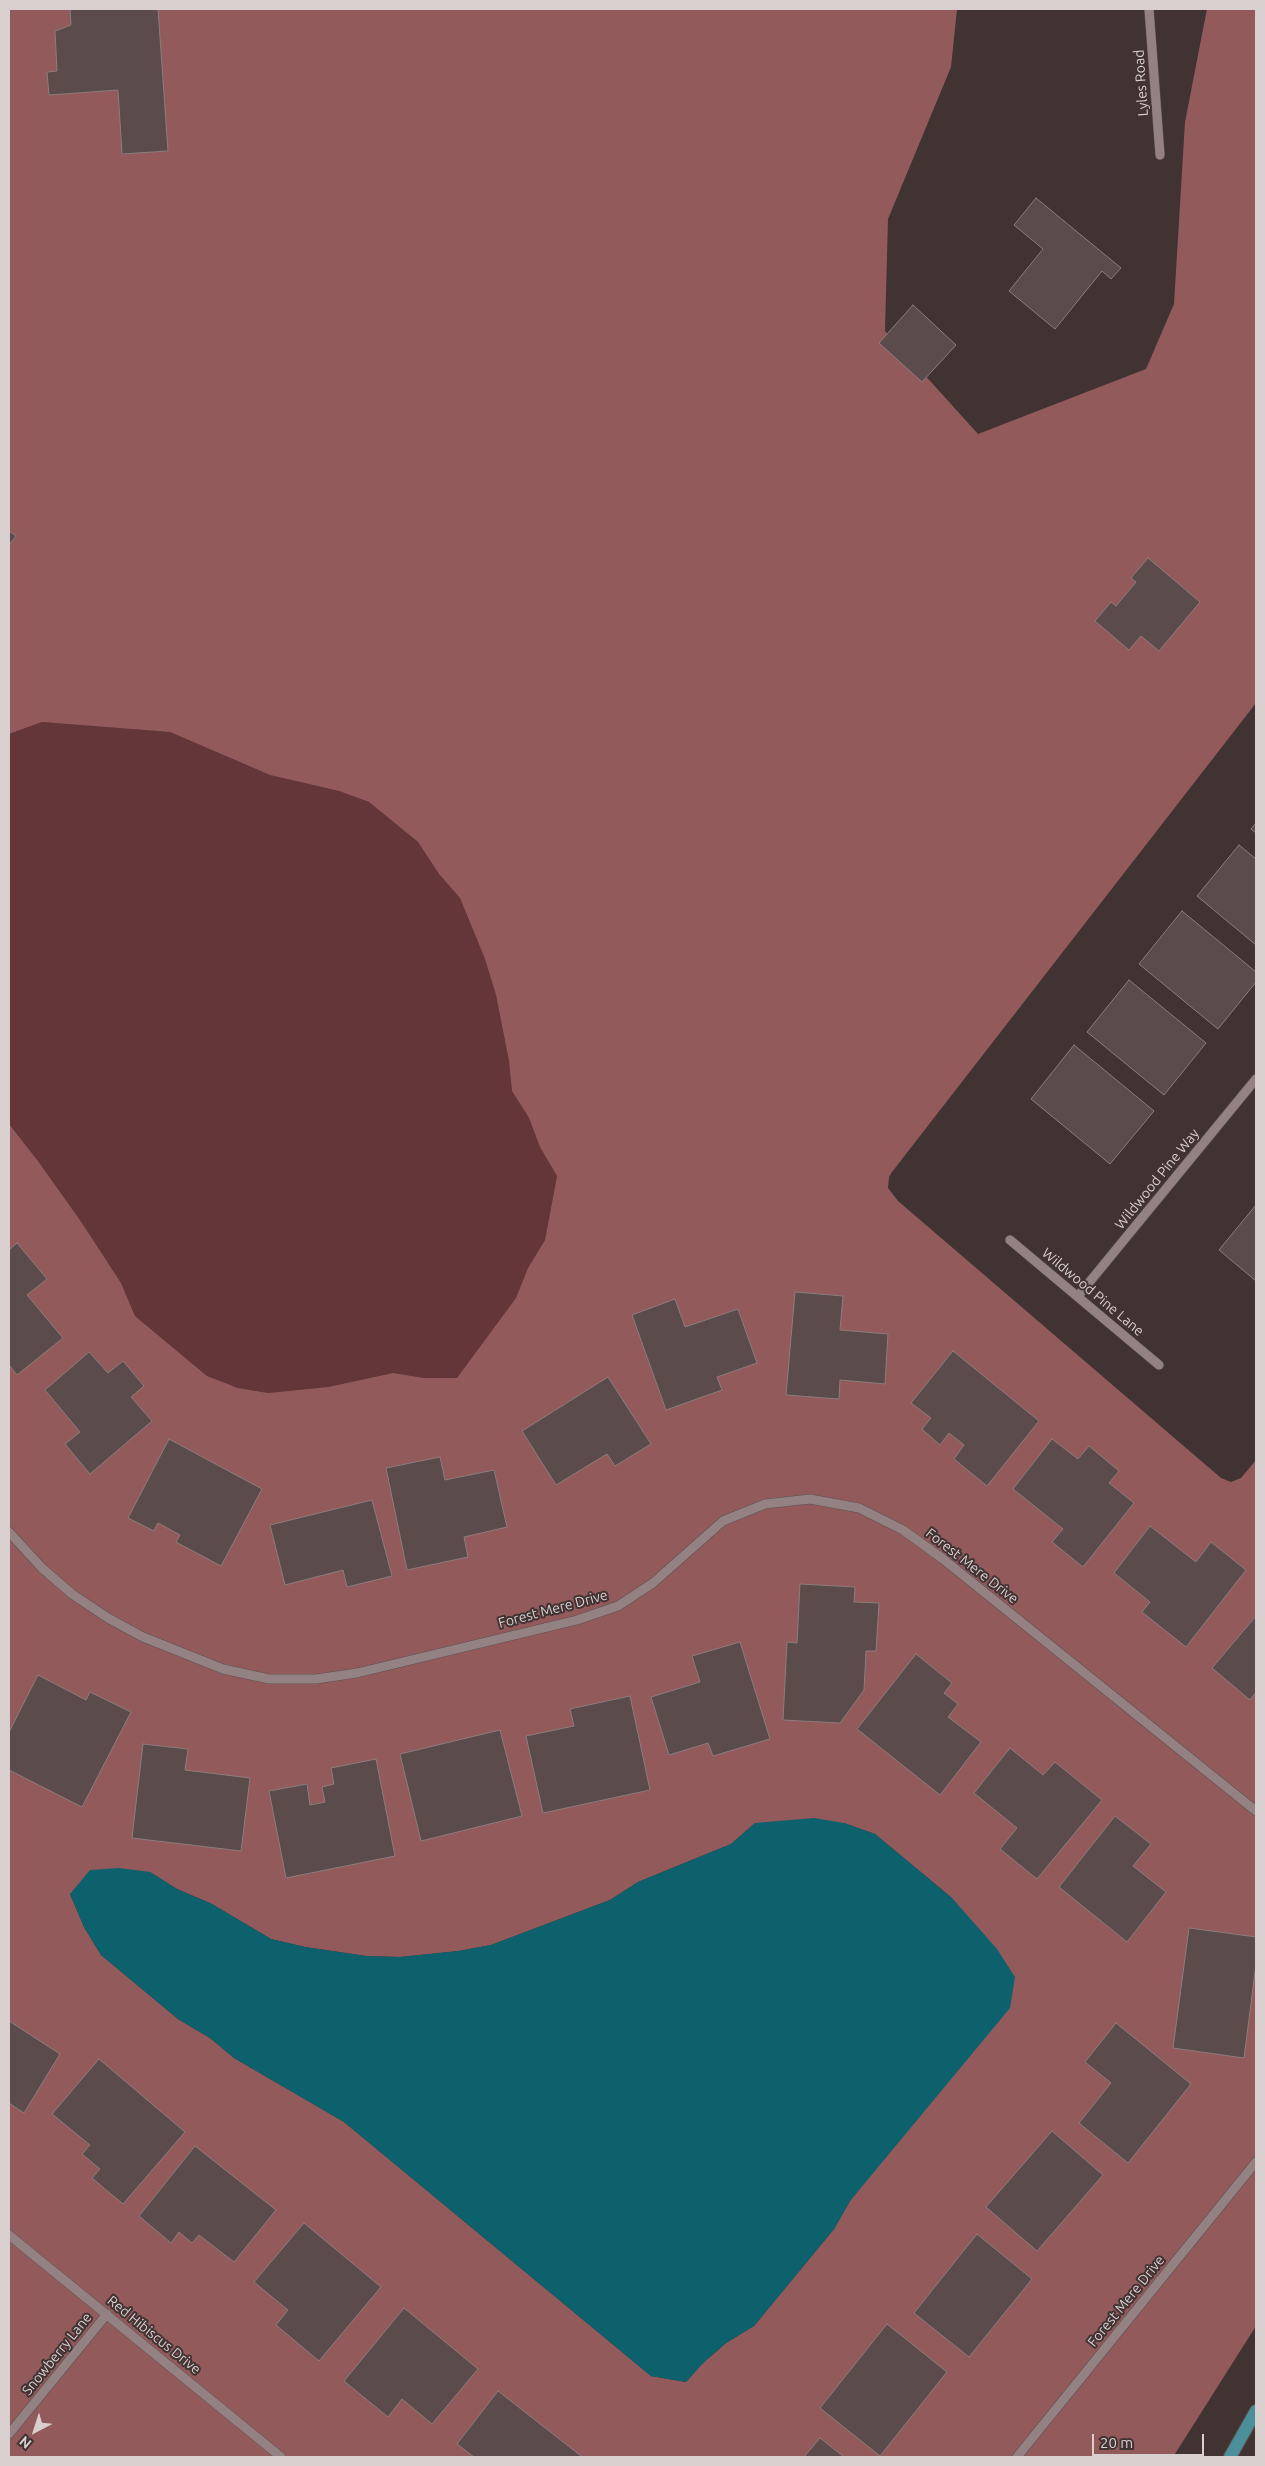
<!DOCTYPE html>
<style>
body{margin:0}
#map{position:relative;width:1265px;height:2466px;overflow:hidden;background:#423333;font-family:Ubuntu,sans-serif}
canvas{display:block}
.frame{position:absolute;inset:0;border:10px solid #d9cfcf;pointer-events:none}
.north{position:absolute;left:10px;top:2406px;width:50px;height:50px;-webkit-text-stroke:4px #423333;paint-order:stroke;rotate:220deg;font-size:14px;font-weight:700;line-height:20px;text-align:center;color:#d9cfcf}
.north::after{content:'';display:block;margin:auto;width:18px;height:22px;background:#d9cfcf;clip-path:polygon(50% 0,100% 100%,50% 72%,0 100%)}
.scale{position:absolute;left:1092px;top:2434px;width:112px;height:22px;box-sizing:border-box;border:2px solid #d9cfcf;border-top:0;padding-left:6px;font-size:15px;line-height:18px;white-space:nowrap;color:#d9cfcf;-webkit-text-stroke:4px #423333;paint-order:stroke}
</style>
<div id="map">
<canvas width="1265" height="2466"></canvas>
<div class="frame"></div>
<div class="north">N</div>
<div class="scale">20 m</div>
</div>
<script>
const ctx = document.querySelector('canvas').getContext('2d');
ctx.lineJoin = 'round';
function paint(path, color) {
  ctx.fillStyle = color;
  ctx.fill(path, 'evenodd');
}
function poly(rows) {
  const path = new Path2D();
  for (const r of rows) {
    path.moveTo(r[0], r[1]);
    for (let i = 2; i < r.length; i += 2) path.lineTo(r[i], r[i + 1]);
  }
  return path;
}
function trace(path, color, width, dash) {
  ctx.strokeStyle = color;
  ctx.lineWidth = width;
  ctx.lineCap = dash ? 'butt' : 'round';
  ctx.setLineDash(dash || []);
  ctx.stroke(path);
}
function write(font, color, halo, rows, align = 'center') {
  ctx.font = font + ' Ubuntu,sans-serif';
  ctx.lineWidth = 4;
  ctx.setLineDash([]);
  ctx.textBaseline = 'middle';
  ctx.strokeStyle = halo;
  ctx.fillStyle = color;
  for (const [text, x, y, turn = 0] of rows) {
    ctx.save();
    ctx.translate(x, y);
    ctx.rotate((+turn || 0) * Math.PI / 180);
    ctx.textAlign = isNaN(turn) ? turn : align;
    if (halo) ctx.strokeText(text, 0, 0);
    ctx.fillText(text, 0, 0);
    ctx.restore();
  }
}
const green = poly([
 [42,722,170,732,270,775,339,791,369,802,418,842,439,874,460,898,485,959,496,995,509,1061,512,1091,529,1118,540,1147,557,1176,545,1240,528,1268,516,1299,457,1378,424,1378,393,1373,328,1387,268,1393,238,1388,207,1376,135,1316,121,1283,82,1223,38,1161,9,1124,9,734]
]);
const forest = poly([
 [9,9,957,9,951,67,888,219,885,331,978,434,1146,369,1174,304,1185,122,1207,9,1256,9,1256,703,892,1172,889,1177,888,1188,898,1201,1221,1478,1231,1482,1241,1478,1256,1460,1256,2326,1173,2457,9,2457,9,1124,38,1161,82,1223,121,1283,135,1316,207,1376,238,1388,268,1393,328,1387,393,1373,424,1378,457,1378,516,1298,528,1268,545,1240,557,1176,540,1147,529,1118,512,1091,509,1061,496,995,485,959,460,898,439,874,418,842,369,802,339,791,270,775,170,732,42,722,9,734],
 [755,1823,844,1823,875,1834,952,1898,850,2201,834,2229,754,2326,726,2343,702,2364,686,2382,651,2376,344,2122,234,2058,210,2038,178,2019,101,1955,84,1927,70,1894,150,1872,177,1889,212,1904,271,1939,305,1947,366,1956,400,1957,459,1951,491,1945,610,1900,638,1882,731,1844]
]);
const water = poly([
 [814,1818,844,1823,875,1834,952,1898,997,1949,1015,1977,1010,2008,850,2201,834,2229,754,2326,726,2343,702,2364,686,2382,651,2376,344,2122,234,2058,210,2038,178,2019,101,1955,84,1927,70,1894,90,1870,119,1868,150,1872,177,1889,212,1904,271,1939,305,1947,366,1956,400,1957,458,1951,491,1945,610,1900,638,1882,731,1844,755,1823]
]);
const building = poly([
 [70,9,158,9,168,151,122,154,118,90,49,95,47,72,57,71,55,31,71,25,70,9],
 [1036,198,1121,268,1111,279,1102,271,1055,329,1009,291,1043,249,1014,225,1036,198],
 [913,305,956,345,922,382,879,343,913,305],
 [9,531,16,536,9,545,9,531],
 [1148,558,1200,602,1159,651,1141,636,1129,650,1095,621,1111,602,1116,606,1136,582,1131,578,1148,558],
 [1256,823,1256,833,1251,829,1256,823],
 [1239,845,1256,859,1256,945,1197,896,1239,845],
 [1182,911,1256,972,1256,982,1218,1029,1139,964,1182,911],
 [1129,980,1206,1043,1164,1095,1087,1032,1129,980],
 [1074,1045,1154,1111,1110,1164,1031,1099,1074,1045],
 [1256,1205,1256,1281,1219,1250,1256,1205],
 [17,1243,47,1279,27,1295,63,1338,17,1375,9,1365,9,1250,17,1243],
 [795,1292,843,1296,840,1330,888,1334,885,1384,840,1380,839,1399,786,1395,795,1292],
 [675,1299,685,1327,738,1309,757,1363,717,1377,722,1390,666,1410,632,1315,675,1299],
 [953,1351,1039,1421,987,1486,954,1459,964,1445,949,1433,940,1445,922,1429,931,1418,911,1403,953,1351],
 [89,1352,108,1373,123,1361,144,1386,131,1397,152,1421,90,1474,65,1444,80,1432,45,1390,89,1352],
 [608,1377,651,1444,615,1466,607,1454,556,1485,522,1431,608,1377],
 [169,1439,262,1489,221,1566,176,1542,180,1535,158,1523,154,1531,128,1518,169,1439],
 [1052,1439,1078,1459,1089,1446,1119,1471,1109,1483,1134,1503,1083,1567,1052,1542,1063,1529,1013,1489,1052,1439],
 [440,1457,445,1480,494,1470,507,1527,464,1537,468,1557,407,1570,386,1468,440,1457],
 [372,1500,392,1576,347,1587,343,1570,285,1585,270,1525,372,1500],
 [1150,1526,1196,1562,1211,1542,1246,1570,1186,1647,1142,1612,1150,1602,1114,1573,1150,1526],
 [800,1584,855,1587,854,1602,879,1603,876,1651,866,1651,864,1690,840,1723,783,1720,787,1642,797,1643,800,1584],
 [1256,1616,1256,1692,1250,1700,1212,1668,1256,1616],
 [740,1642,770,1739,713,1756,708,1743,669,1755,651,1697,700,1682,692,1656,740,1642],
 [916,1654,952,1683,944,1693,958,1704,948,1717,981,1742,940,1795,857,1729,916,1654],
 [38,1675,86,1700,90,1692,131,1712,82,1807,9,1770,9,1732,38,1675],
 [630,1696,650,1790,543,1813,526,1736,574,1726,570,1709,630,1696],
 [500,1730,522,1816,421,1841,400,1754,500,1730],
 [143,1744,188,1749,185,1770,250,1778,241,1851,132,1838,143,1744],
 [1010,1748,1043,1775,1055,1762,1102,1800,1037,1879,1000,1849,1017,1828,974,1793,1010,1748],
 [376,1759,395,1856,286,1878,269,1791,307,1784,310,1805,325,1802,322,1787,334,1784,331,1768,376,1759],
 [1115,1816,1151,1844,1133,1866,1166,1892,1127,1942,1059,1887,1115,1816],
 [1189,1928,1256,1937,1256,1964,1244,2058,1173,2048,1189,1928],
 [9,2021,60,2054,24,2113,9,2103,9,2021],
 [1116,2023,1191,2084,1128,2163,1079,2123,1111,2083,1085,2062,1116,2023],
 [99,2059,185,2132,123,2204,92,2178,100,2169,82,2154,90,2145,52,2114,99,2059],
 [1052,2131,1103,2175,1037,2251,986,2207,1052,2131],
 [195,2146,276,2210,234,2262,199,2235,192,2243,179,2232,171,2243,139,2216,195,2146],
 [304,2223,381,2287,319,2361,276,2325,288,2310,254,2282,304,2223],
 [977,2234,1032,2279,969,2357,914,2313,977,2234],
 [404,2308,478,2369,432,2424,402,2399,388,2417,344,2381,404,2308],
 [887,2324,947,2372,880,2456,820,2408,887,2324],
 [498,2391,581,2456,580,2457,474,2457,457,2444,498,2391],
 [820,2438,844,2457,804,2457,820,2438]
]);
const minor = poly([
 [1149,9,1160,155],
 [1010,1240,1159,1365],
 [1078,1296,1256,1079],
 [9,1532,42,1568,72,1594,108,1618,143,1637,223,1669,269,1679,316,1679,357,1673,577,1620,618,1606,653,1583,723,1521,765,1504,810,1499,859,1508,903,1530,943,1559,1256,1811],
 [9,2235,281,2457],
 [9,2434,107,2314],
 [1017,2457,1256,2162]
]);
const major = poly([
 [1230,2457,1256,2411]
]);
const streetNames = [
 ["Lyles Road",1141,83,-94],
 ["Wildwood Pine Way",1157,1179,-51],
 ["Wildwood Pine Lane",1093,1292,40],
 ["Forest Mere Drive",972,1566,38],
 ["Forest Mere Drive",553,1609,-15],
 ["Forest Mere Drive",1126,2301,-51],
 ["Red Hibiscus Drive",154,2335,39],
 ["Snowberry Lane",57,2354,-51]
];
paint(green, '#643639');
paint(forest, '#935a5c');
paint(water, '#0c616c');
paint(building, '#5b4b4b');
trace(building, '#8d7c7c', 1);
trace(minor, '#5d5051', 10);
trace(major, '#5d5051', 14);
trace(minor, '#948283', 9);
trace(major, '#4a8f99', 12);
write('14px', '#d9cfcf', '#423333', streetNames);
</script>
